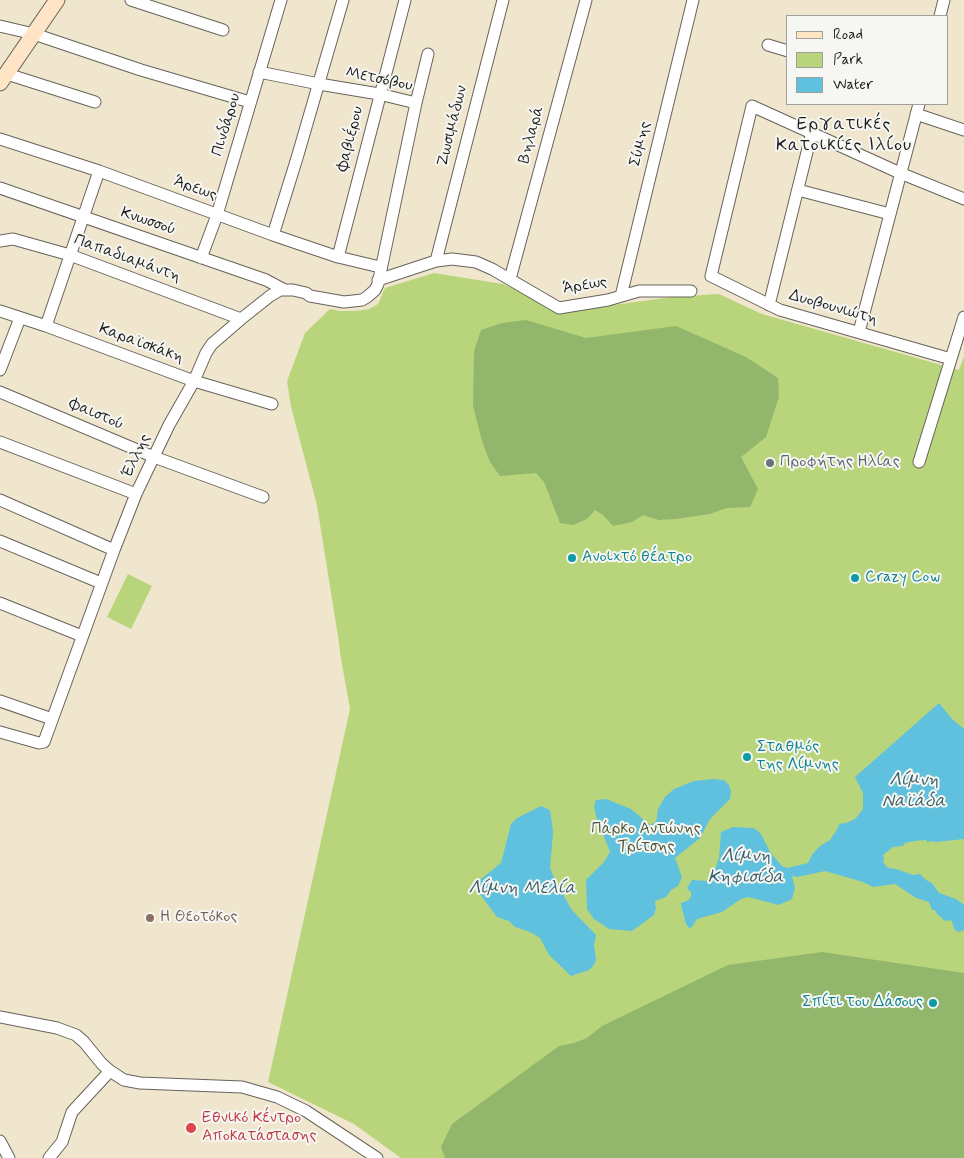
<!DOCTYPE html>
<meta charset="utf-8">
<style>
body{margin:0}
#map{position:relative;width:964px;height:1158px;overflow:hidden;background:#f0e6ce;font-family:Mynerve,sans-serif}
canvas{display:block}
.legend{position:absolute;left:786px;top:15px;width:162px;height:90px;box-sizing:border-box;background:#f6f6f2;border:1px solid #9f9f9c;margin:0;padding:6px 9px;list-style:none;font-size:15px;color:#1c1c1c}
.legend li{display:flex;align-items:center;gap:10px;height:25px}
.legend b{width:25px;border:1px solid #9f9f9c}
</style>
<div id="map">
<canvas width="964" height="1158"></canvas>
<ul class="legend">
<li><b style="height:6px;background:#ffe4c6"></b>Road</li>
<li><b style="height:14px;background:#b9d57b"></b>Park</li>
<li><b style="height:14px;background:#5fc1de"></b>Water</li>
</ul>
</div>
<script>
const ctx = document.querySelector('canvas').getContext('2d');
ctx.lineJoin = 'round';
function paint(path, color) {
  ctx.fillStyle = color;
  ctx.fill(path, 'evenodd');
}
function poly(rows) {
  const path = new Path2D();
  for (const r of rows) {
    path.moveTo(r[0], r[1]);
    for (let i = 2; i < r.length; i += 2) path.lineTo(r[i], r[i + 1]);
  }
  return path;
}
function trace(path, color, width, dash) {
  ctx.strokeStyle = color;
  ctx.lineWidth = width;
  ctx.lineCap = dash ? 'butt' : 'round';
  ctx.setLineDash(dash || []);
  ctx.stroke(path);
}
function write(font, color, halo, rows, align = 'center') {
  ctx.font = font + ' Mynerve,sans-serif';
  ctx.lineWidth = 4;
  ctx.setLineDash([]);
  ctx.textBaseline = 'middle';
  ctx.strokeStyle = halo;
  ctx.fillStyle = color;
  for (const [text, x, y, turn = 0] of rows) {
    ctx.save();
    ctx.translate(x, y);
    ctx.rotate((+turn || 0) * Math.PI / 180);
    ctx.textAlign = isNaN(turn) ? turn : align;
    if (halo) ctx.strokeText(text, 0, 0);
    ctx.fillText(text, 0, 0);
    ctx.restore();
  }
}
const green = poly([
 [434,273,503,284,561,312,672,297,719,294,762,314,959,370,964,356,964,1158,401,1158,354,1124,268,1082,350,709,340,653,339,643,317,505,291,407,287,381,305,333,330,309,340,311,355,311,369,309,378,304,385,288],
 [128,574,152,586,131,629,107,617]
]);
const forest = poly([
 [526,320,586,338,676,326,746,357,778,378,779,397,766,437,741,457,758,489,750,507,727,508,710,514,676,519,659,520,643,515,632,522,613,526,603,515,595,510,587,519,573,525,560,523,544,482,536,473,500,476,490,462,482,441,473,406,474,351,481,330,502,323],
 [822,952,964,973,964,1158,445,1158,441,1147,452,1124,559,1046,574,1043,587,1038,602,1026,728,965]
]);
const water = poly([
 [939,703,952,719,964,729,964,839,936,842,929,841,928,843,926,840,915,841,905,843,903,846,893,847,883,855,884,860,883,862,888,868,896,869,913,875,920,874,926,880,932,883,939,893,956,899,964,905,964,930,959,932,955,930,951,920,945,921,937,914,935,910,932,910,929,902,916,898,895,884,873,887,863,882,825,871,797,877,792,876,795,888,792,899,779,905,748,897,741,899,722,912,697,919,692,927,689,928,686,924,681,905,681,903,689,900,691,896,691,892,687,888,692,880,707,881,713,876,719,858,721,832,733,827,754,828,761,834,770,852,782,866,787,868,808,863,812,855,820,846,830,840,838,828,839,824,846,823,855,819,863,809,863,793,855,777],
 [713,779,724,780,729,785,731,791,730,799,710,819,700,838,675,858,682,877,678,886,671,890,666,897,655,901,656,908,654,915,632,931,609,929,594,919,587,909,586,880,604,862,610,852,597,819,594,807,596,800,606,799,631,809,650,825,656,822,658,809,665,797,674,789,694,781],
 [541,806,550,810,551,816,553,833,550,868,554,877,571,909,596,935,594,945,596,959,594,965,589,970,571,976,549,955,540,938,530,932,515,927,509,921,497,917,479,893,476,883,501,863,511,824,517,818]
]);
const street = poly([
 [131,0,223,30],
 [940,16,944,0],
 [0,26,34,34,141,70,250,102],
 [768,45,788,51],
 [7,74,95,102],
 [416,103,428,54],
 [916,114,964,130],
 [0,139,99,171,273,235,338,257,380,267],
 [0,188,266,280,283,289],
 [798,190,890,214],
 [273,235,297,158,343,0],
 [0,241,13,239,70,255,241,319],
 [338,257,405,0],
 [201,258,217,215,281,0],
 [436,261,503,0],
 [510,279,586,0],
 [378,280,436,261,452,259,476,262,492,269,559,308,608,300,639,291,691,291],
 [621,296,693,0],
 [769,305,812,132],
 [0,311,46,326,194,381,272,404],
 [46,326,99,171],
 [859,332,919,104],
 [951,359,780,310,711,276,752,106,900,173,964,199],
 [0,370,20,318],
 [0,392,154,457,263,497],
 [0,442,136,494],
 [919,462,964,317],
 [0,500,114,550],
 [0,541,101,583],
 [0,603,82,636],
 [0,701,52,719],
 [0,732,39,743,44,742,114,550,136,494,169,425,194,381,206,353,212,344,241,319,270,296,280,290,293,290,306,293,310,296,344,302,362,300,367,297,375,290,378,284,416,103,379,94,319,84,259,72],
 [0,1017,57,1028,76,1035,84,1042,102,1064,110,1071,124,1080,140,1083,242,1087,277,1097,306,1111,377,1158],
 [0,1141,9,1158],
 [49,1158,62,1142,72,1112,110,1071]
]);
const secondary = poly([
 [0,83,57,0]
]);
const markers = [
 [770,463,5,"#6b7280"],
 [572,558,5,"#0f9aa8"],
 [855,578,5,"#0f9aa8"],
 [747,757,5,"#0f9aa8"],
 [150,918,5,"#8d6e63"],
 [933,1003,5,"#0f9aa8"],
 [191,1128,6,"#e0444e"]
];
const streetNames = [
 ["Μετσόβου",379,80,12],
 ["Πινδάρου",227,125,-73],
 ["Ζωσιμάδων",453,126,-76],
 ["Βηλαρά",532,135,-75],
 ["Φαβιέρου",351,139,-76],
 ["Σύμης",641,144,-76],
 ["Άρεως",195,189,20],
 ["Κνωσσού",148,222,19],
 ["Παπαδιαμάντη",127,259,20],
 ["Άρεως",585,286,-9],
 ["Δυοβουνιώτη",833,308,16],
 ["Καραϊσκάκη",141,344,20],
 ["Φαιστού",96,415,23],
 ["Έλλης",137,456,-64]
];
const worshipNames = [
 ["Προφήτης Ηλίας",780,463]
];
const cultureNames = [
 ["Ανοιχτό θέατρο",582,558],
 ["Crazy Cow",865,578],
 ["Σταθμός",757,748],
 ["της Λίμνης",757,766],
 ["Σπίτι του Δάσους",923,1003,"right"]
];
const parkNames = [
 ["Πάρκο Αντώνης",646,830],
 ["Τρίτσης",646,848]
];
const educationNames = [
 ["Η Θεοτόκος",160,918]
];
const healthNames = [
 ["Εθνικό Κέντρο",202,1119],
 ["Αποκατάστασης",202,1137]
];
const neighbourhoodNames = [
 ["Εργατικές",844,125],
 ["Κατοικίες Ιλίου",844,146]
];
const waterNames = [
 ["Λίμνη",914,781],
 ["Ναϊάδα",914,802],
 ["Λίμνη",746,857],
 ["Κηφισίδα",746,878],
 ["Λίμνη Μελία",522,889]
];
paint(green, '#b9d57b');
paint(forest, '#92b66b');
paint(water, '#5fc1de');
trace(street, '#66635a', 13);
trace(secondary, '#66635a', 17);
trace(street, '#fff', 11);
trace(secondary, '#ffe4c6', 15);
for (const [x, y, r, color] of markers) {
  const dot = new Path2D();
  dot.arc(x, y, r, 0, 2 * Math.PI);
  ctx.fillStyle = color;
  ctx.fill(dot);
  trace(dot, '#f6f6f2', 2);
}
write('16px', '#1c1c1c', '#f6f6f2', streetNames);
write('16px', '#5b616d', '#f6f6f2', worshipNames, 'left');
write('16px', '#0d838f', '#f6f6f2', cultureNames, 'left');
write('16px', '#4b5438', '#f6f6f2', parkNames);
write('16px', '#785e54', '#f6f6f2', educationNames, 'left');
write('16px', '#be3a42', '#f6f6f2', healthNames, 'left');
ctx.letterSpacing = '1px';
write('18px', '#1c1c1c', '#f6f6f2', neighbourhoodNames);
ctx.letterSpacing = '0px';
write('italic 18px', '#375e6a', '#f6f6f2', waterNames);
</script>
